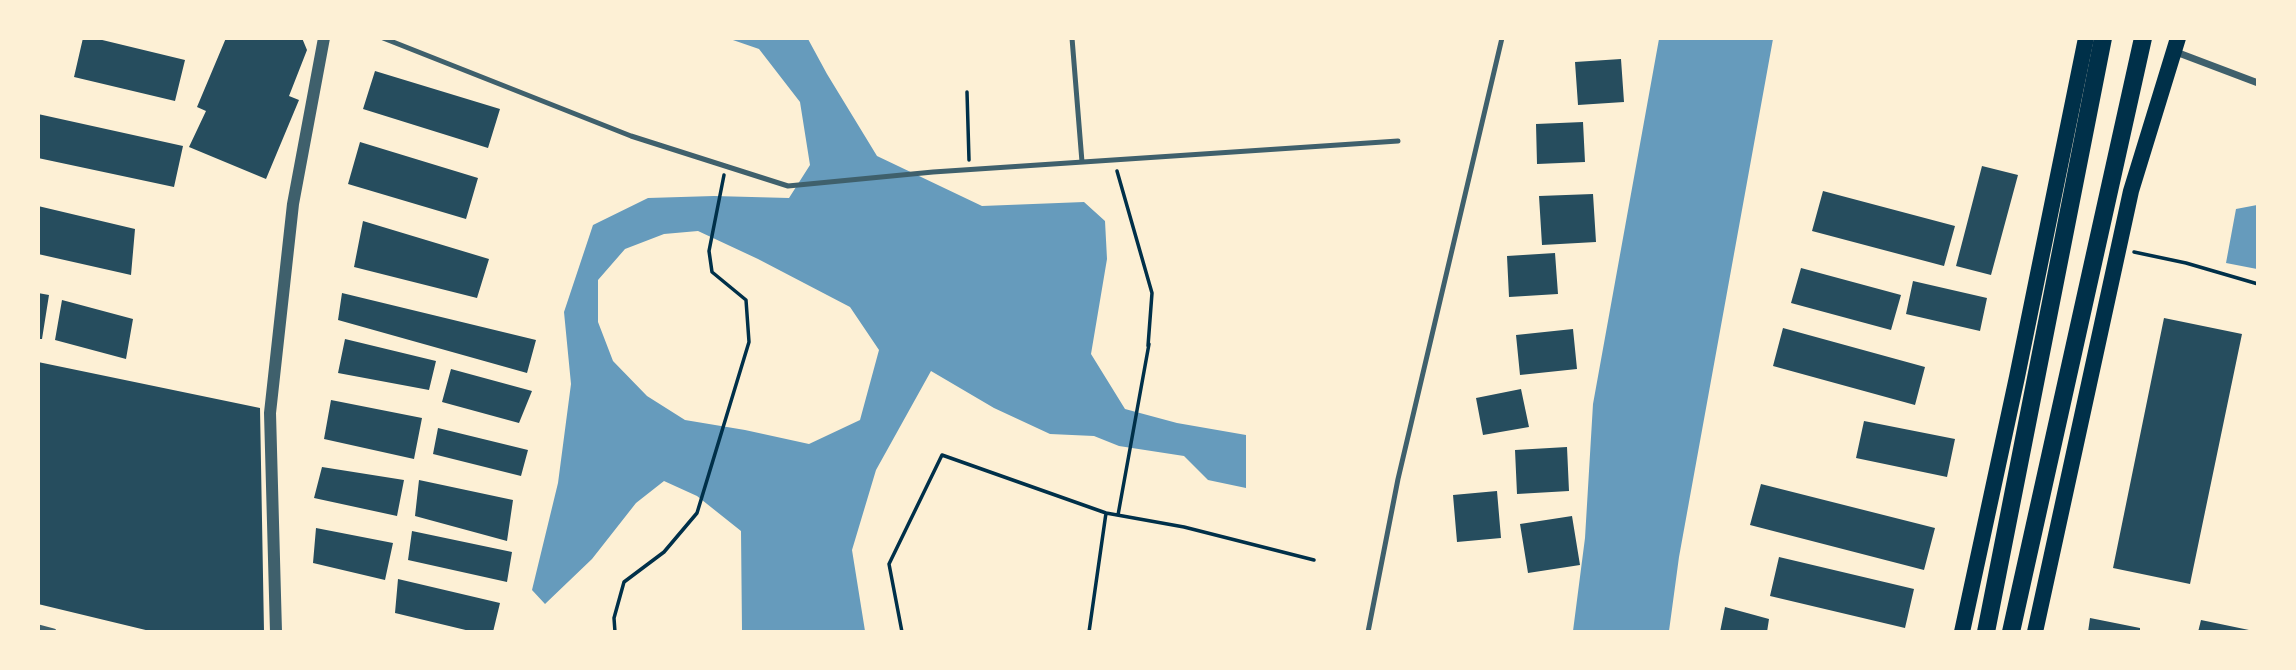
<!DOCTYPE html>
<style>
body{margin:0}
#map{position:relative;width:2296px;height:670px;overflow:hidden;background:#fdf0d5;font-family:"Zilla Slab",serif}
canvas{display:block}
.frame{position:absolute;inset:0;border:40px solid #fdf0d5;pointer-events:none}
</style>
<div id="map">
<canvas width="2296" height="670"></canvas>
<div class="frame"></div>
</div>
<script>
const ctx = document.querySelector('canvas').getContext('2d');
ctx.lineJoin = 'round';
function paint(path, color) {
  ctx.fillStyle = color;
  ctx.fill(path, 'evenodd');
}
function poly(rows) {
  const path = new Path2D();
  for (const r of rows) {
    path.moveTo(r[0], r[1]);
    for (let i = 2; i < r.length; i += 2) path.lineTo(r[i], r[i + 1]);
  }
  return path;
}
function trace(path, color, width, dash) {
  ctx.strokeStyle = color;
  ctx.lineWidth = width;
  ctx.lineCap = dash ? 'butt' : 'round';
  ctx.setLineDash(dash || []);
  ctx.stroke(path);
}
const water = poly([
 [730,39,808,39,827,74,877,156,982,206,1084,202,1105,221,1107,259,1091,354,1125,409,1177,423,1246,435,1246,488,1208,480,1184,456,1119,446,1094,436,1050,434,994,408,931,371,876,470,852,550,865,631,742,631,741,531,697,496,664,481,636,503,592,559,545,604,532,590,558,483,571,384,564,312,593,225,648,198,714,196,789,198,810,165,800,102,759,49],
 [698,231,758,259,850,307,879,350,860,420,809,444,745,430,685,420,647,396,613,361,598,322,598,280,625,249,664,234],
 [1659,39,1773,39,1679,557,1669,631,1573,631,1585,538,1593,404],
 [2257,205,2257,269,2226,263,2236,209]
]);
const building = poly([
 [83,38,94,38,185,60,175,101,74,77],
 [226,38,302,38,307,50,289,96,299,100,266,179,189,147,206,111,197,107],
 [1621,59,1624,102,1578,105,1575,62],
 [375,71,500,109,488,148,363,109],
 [38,114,183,146,174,187,38,158],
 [1583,122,1585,162,1537,164,1536,124],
 [360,142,478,178,466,219,348,184],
 [1982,166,2018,175,1991,275,1956,266],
 [1823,191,1955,226,1944,266,1812,231],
 [1593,194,1596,242,1542,245,1539,196],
 [38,206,135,229,131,275,38,254],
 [363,221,489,259,477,298,354,267],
 [1555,253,1558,294,1509,297,1507,256],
 [1801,268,1901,295,1891,330,1791,303],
 [1913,281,1987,298,1980,331,1906,314],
 [38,293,49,295,42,339,38,339],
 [342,293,536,340,527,373,338,320],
 [62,300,133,319,126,359,55,340],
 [2164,318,2242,334,2190,584,2113,568],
 [1783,328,1925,367,1915,405,1773,366],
 [1573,329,1577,369,1520,375,1516,335],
 [345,339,436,361,429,390,338,373],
 [38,362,260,408,264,632,154,632,38,604],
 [451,369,532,391,519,423,442,402],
 [1521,389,1529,427,1483,435,1476,398],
 [331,400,422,418,414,459,324,439],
 [1864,421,1955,439,1947,477,1856,458],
 [438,428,528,450,521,476,433,454],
 [1567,447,1569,491,1517,494,1515,450],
 [322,467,404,480,397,516,314,498],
 [419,480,513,500,507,541,415,516],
 [1761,484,1935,528,1924,570,1750,525],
 [1497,491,1501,538,1457,542,1453,495],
 [1572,516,1580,565,1528,573,1520,524],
 [316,528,393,543,385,580,313,563],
 [412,531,512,552,507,582,408,560],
 [1779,557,1914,589,1905,628,1770,596],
 [398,579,500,603,493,632,474,632,395,613],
 [1725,607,1769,619,1767,632,1720,632],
 [2090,618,2140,628,2140,632,2088,632],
 [2201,620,2249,630,2249,632,2198,632]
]);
const path = poly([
 [967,92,969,160],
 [1117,171,1152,293,1148,346],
 [2134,252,2186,263,2258,284],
 [1118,515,1149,344],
 [615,632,614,618,624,582,664,552,697,513,749,342,746,300,712,272,709,251,724,175],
 [902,632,889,564,942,455,1106,513,1184,527,1314,560],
 [1089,632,1106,513]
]);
const service = poly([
 [383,38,631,136,788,186,933,172,1398,141],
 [1072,38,1082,162],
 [1368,632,1398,479,1502,38]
]);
const minor = poly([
 [2176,52,2258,83],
 [38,628,53,632]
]);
const tertiary = poly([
 [276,632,270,413,293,204,324,38]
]);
const primary = poly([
 [1962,632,2017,377,2086,38],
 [2035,632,2131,191,2178,38]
]);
const trunk = poly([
 [1986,632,2103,38],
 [2011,632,2143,38]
]);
paint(water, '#669bbc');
paint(building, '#264d5e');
trace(path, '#003049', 3.5);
trace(service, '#3f606c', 5);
trace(minor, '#3f606c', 7);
trace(tertiary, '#3f606c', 12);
trace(primary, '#003049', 16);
trace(trunk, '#003049', 18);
</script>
